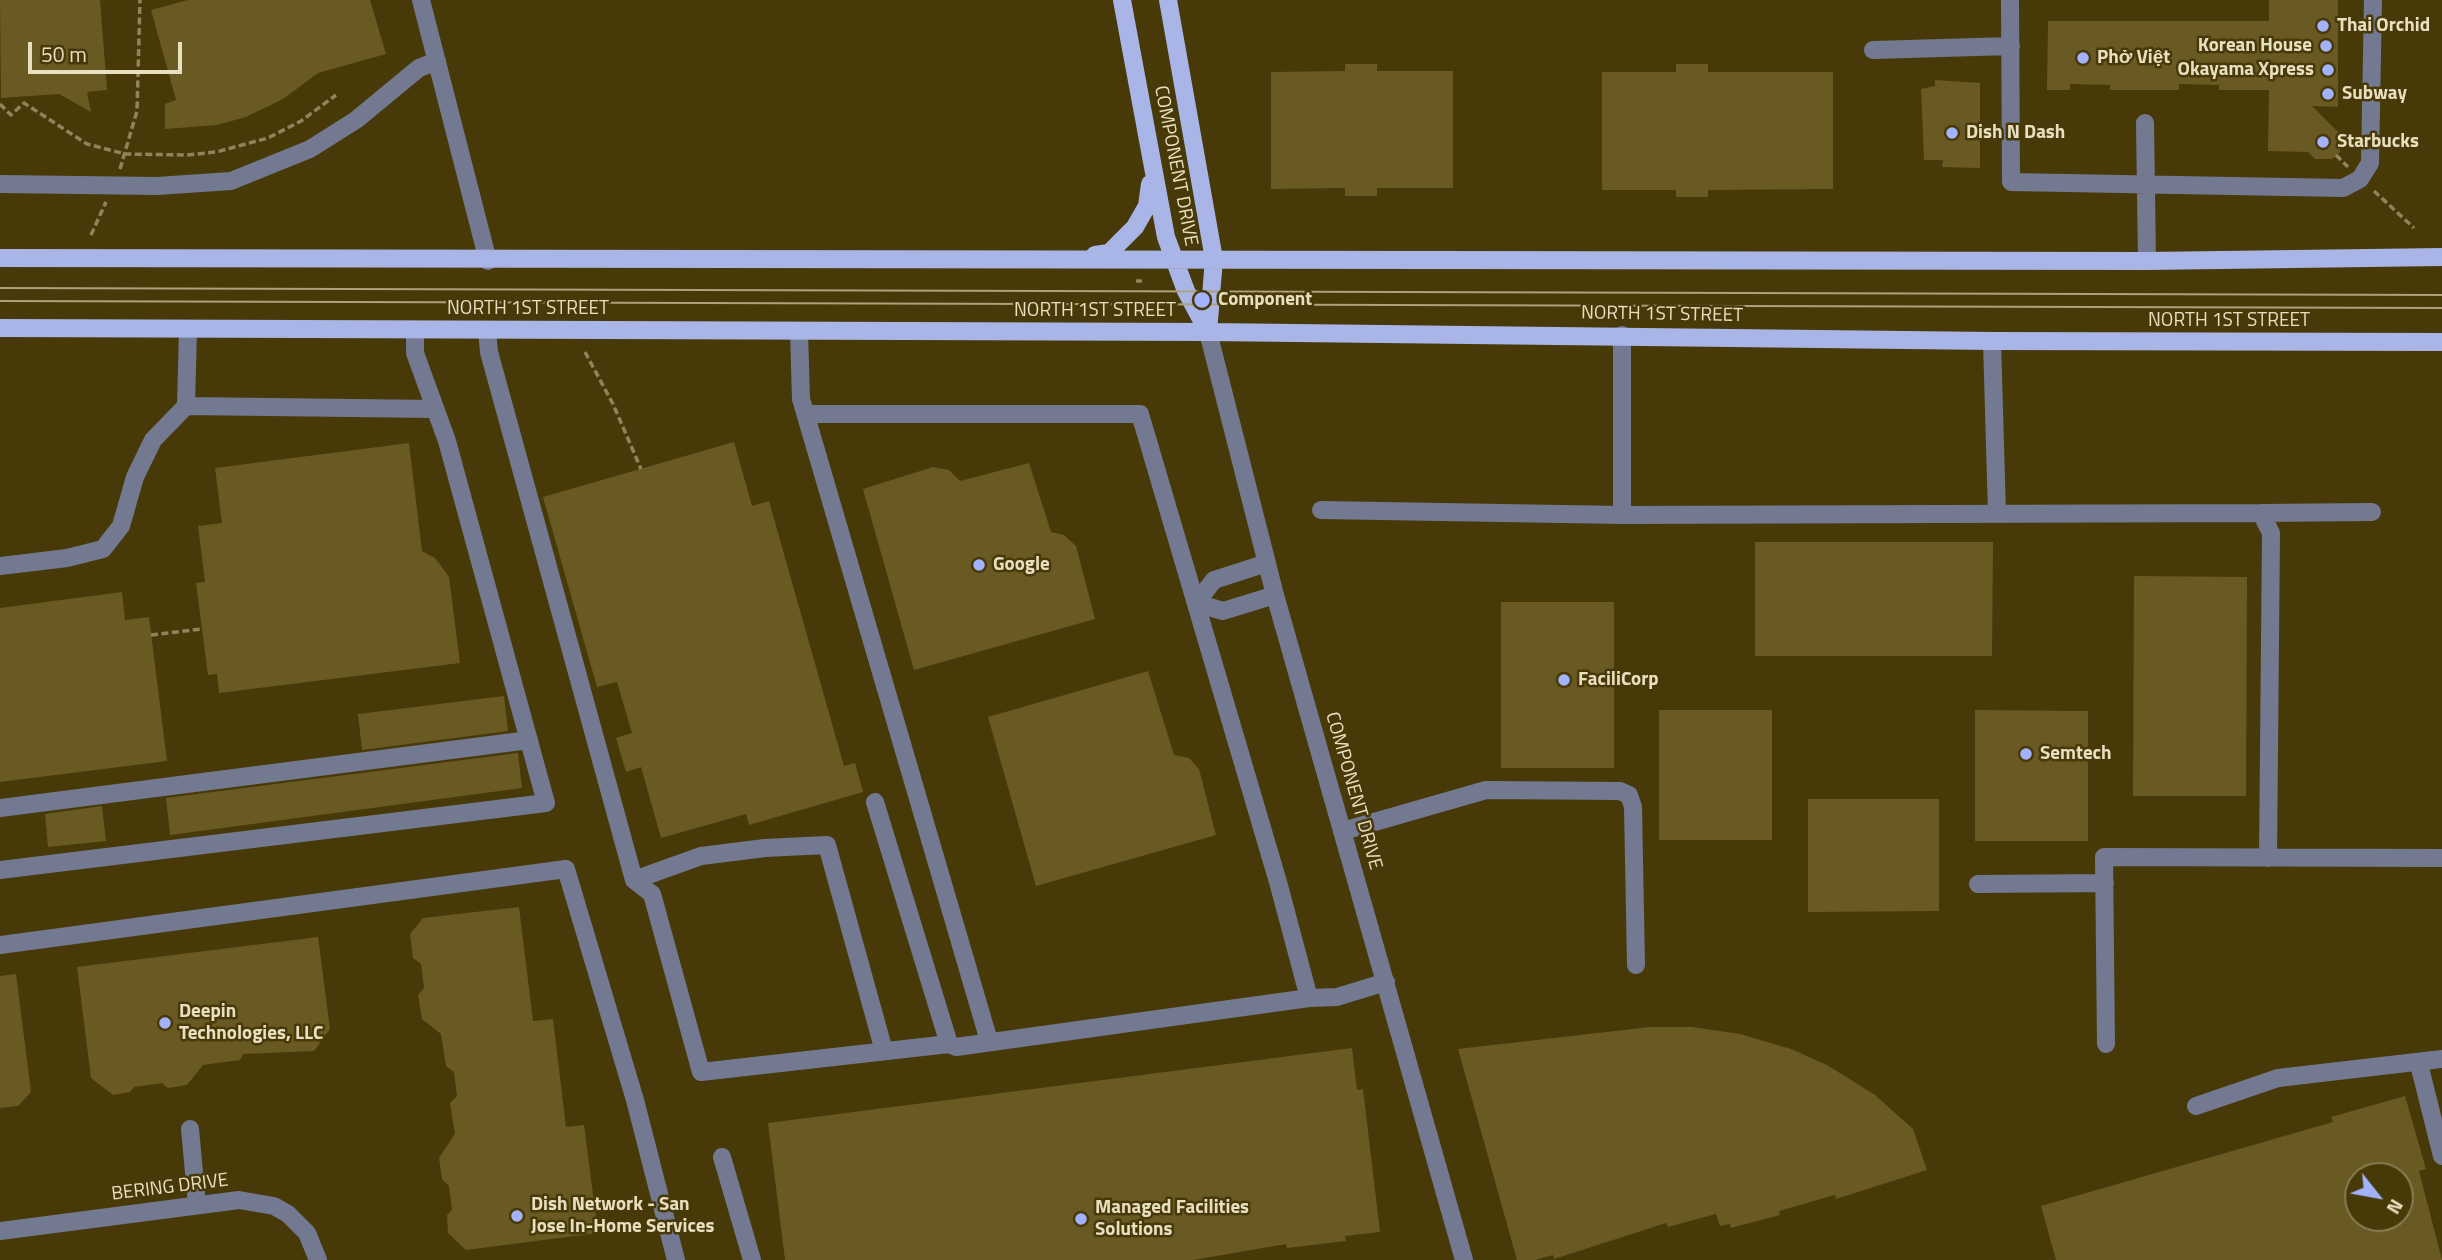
<!DOCTYPE html>
<meta charset="utf-8">
<style>
body{margin:0}
#map{position:relative;width:2442px;height:1260px;overflow:hidden;background:#473a08;font-family:"Titillium Web",sans-serif}
canvas{display:block}
.north{position:absolute;left:2344px;top:1162px;width:70px;height:70px;box-sizing:border-box;background:#473a08;border:2px solid #877c52;border-radius:50%;rotate:121deg;font-size:19px;font-weight:700;line-height:28px;text-align:center;color:#e8dfc0}
.north::after{content:'';display:block;margin:auto;width:24px;height:32px;background:#a2b2fd;clip-path:polygon(50% 0,100% 100%,50% 72%,0 100%)}
.scale{position:absolute;left:28px;top:42px;width:154px;height:32px;box-sizing:border-box;border:4px solid #e8dfc0;border-top:0;padding-left:9px;font-size:21px;line-height:24px;white-space:nowrap;color:#e8dfc0;-webkit-text-stroke:5px #473a08;paint-order:stroke}
</style>
<div id="map">
<canvas width="2442" height="1260"></canvas>
<div class="north">N</div>
<div class="scale">50 m</div>
</div>
<script>
const ctx = document.querySelector('canvas').getContext('2d');
ctx.lineJoin = 'round';
function paint(path, color) {
  ctx.fillStyle = color;
  ctx.fill(path, 'evenodd');
}
function poly(rows) {
  const path = new Path2D();
  for (const r of rows) {
    path.moveTo(r[0], r[1]);
    for (let i = 2; i < r.length; i += 2) path.lineTo(r[i], r[i + 1]);
  }
  return path;
}
function trace(path, color, width, dash) {
  ctx.strokeStyle = color;
  ctx.lineWidth = width;
  ctx.lineCap = dash ? 'butt' : 'round';
  ctx.setLineDash(dash || []);
  ctx.stroke(path);
}
function write(font, color, halo, rows, align = 'center') {
  ctx.font = font + ' "Titillium Web",sans-serif';
  ctx.lineWidth = 5;
  ctx.setLineDash([]);
  ctx.textBaseline = 'middle';
  ctx.strokeStyle = halo;
  ctx.fillStyle = color;
  for (const [text, x, y, turn = 0] of rows) {
    ctx.save();
    ctx.translate(x, y);
    ctx.rotate((+turn || 0) * Math.PI / 180);
    ctx.textAlign = isNaN(turn) ? turn : align;
    if (halo) ctx.strokeText(text, 0, 0);
    ctx.fillText(text, 0, 0);
    ctx.restore();
  }
}
const building = poly([
 [0,0,100,0,107,90,87,92,91,112,59,94,1,98],
 [188,0,370,0,386,54,318,73,283,99,246,117,217,125,165,129,165,104,176,100,151,10],
 [2269,0,2338,0,2338,107,2312,106,2340,134,2340,152,2332,159,2315,159,2308,152,2268,151,2269,90,2219,90,2219,85,2179,84,2179,90,2110,90,2110,85,2070,84,2070,90,2047,90,2048,21,2269,21],
 [1345,64,1377,64,1377,71,1453,71,1453,188,1377,188,1377,196,1345,196,1345,188,1271,189,1271,72,1345,71],
 [1676,64,1708,64,1708,72,1833,72,1833,189,1708,190,1708,197,1676,197,1676,190,1602,190,1602,72,1676,72],
 [1935,80,1980,83,1980,168,1942,167,1943,160,1924,160,1921,89,1935,86],
 [734,442,752,506,769,501,844,766,855,763,863,792,749,825,746,814,661,838,641,767,626,772,616,738,632,733,617,682,597,687,543,497],
 [409,443,422,551,435,558,449,577,460,663,219,693,217,674,208,675,196,583,205,582,198,526,222,523,215,468],
 [1029,463,1051,532,1064,535,1076,546,1095,619,914,670,863,489,933,467,949,470,960,481],
 [1755,542,1993,542,1992,656,1755,656],
 [2134,576,2247,577,2246,796,2133,796],
 [122,592,125,620,149,617,167,761,0,782,0,608],
 [1501,602,1614,602,1614,768,1501,768],
 [1148,671,1174,755,1189,758,1199,769,1216,835,1036,886,988,717],
 [504,696,508,731,362,750,358,714],
 [1659,710,1772,710,1772,840,1659,840],
 [1975,710,2088,711,2088,841,1975,841],
 [518,753,522,788,170,835,166,798],
 [1808,799,1939,799,1939,911,1808,912],
 [102,806,106,841,48,847,45,814],
 [519,907,533,1021,553,1019,566,1127,584,1125,598,1233,466,1250,448,1233,447,1215,452,1210,449,1186,442,1179,439,1158,455,1134,450,1103,457,1096,454,1072,446,1066,441,1034,422,1019,418,995,424,988,421,964,413,958,410,934,423,918],
 [318,937,330,1029,314,1051,243,1054,240,1060,203,1065,187,1085,168,1088,162,1083,134,1087,130,1092,113,1095,91,1078,77,967],
 [16,974,31,1092,18,1106,0,1108,0,976],
 [1650,1027,1692,1027,1740,1034,1791,1049,1827,1065,1875,1095,1913,1129,1927,1170,1836,1199,1835,1195,1779,1211,1780,1215,1731,1228,1730,1224,1720,1226,1716,1214,1668,1227,1666,1223,1554,1259,1553,1255,1535,1260,1517,1260,1458,1049],
 [1352,1048,1357,1090,1363,1089,1380,1232,1345,1236,1346,1241,1287,1248,1286,1244,1193,1260,785,1260,768,1123],
 [2405,1096,2426,1169,2419,1171,2442,1260,2056,1260,2041,1206,2333,1122,2331,1117],
 [2358,1176,2400,1176,2400,1218,2358,1218]
]);
const path = poly([
 [0,104,11,115,24,103,87,144,125,154,187,155,216,152,268,138,301,121,336,95],
 [2336,155,2348,167],
 [120,169,137,111,140,0],
 [2374,191,2414,228],
 [91,235,106,202],
 [1136,281,1142,281],
 [585,352,613,404,641,469],
 [151,635,202,629]
]);
const minor = poly([
 [421,0,488,261],
 [2010,0,2011,182,2343,188,2360,179,2370,163,2373,0],
 [1873,50,2011,46],
 [2145,123,2147,261],
 [0,184,157,186,231,181,310,149,356,120,419,68,437,61],
 [487,331,489,352,634,880,652,894,701,1072,949,1044],
 [799,331,801,399,989,1041],
 [1208,332,1275,595,1464,1260],
 [1992,341,1997,514],
 [186,406,435,409],
 [806,414,1140,414,1278,882,1309,998],
 [1321,510,1622,515,2261,513,2271,533,2268,858],
 [2261,513,2372,512],
 [1622,515,1622,335],
 [1267,563,1214,580,1196,603,1223,611,1275,595],
 [0,566,67,558,103,549,121,526,135,477,153,440,186,406,188,329],
 [875,802,949,1044,956,1047,1309,998,1337,997,1386,982],
 [0,808,529,740],
 [1343,831,1486,790,1620,791,1629,795,1633,807,1636,965],
 [0,870,546,803,447,441,415,353,415,330],
 [634,880,701,856,765,848,827,845,884,1051],
 [1978,884,2105,883],
 [0,945,566,869,635,1100,676,1260],
 [2106,1044,2104,857,2442,858],
 [2419,1064,2442,1156],
 [2196,1106,2278,1078,2442,1059],
 [190,1129,197,1205],
 [722,1157,752,1260],
 [0,1231,239,1200,274,1206,288,1214,307,1233,318,1260]
]);
const major = poly([
 [1122,0,1166,237,1186,291,1208,332],
 [1168,0,1214,259,1208,332],
 [1095,255,1109,253,1135,227,1147,206,1150,184],
 [0,258,2147,261,2442,257],
 [0,328,1208,332,1992,341,2442,342]
]);
const tram = poly([
 [0,288,2442,295],
 [0,301,2442,308]
]);
const markers = [
 [2323,26,7,"#a2b2fd"],
 [2326,46,7,"#a2b2fd"],
 [2083,58,7,"#a2b2fd"],
 [2328,70,7,"#a2b2fd"],
 [2328,94,7,"#a2b2fd"],
 [1952,133,7,"#a2b2fd"],
 [2323,142,7,"#a2b2fd"],
 [1202,300,9,"#a2b2fd"],
 [979,565,7,"#a2b2fd"],
 [1564,680,7,"#a2b2fd"],
 [2026,754,7,"#a2b2fd"],
 [165,1023,7,"#a2b2fd"],
 [517,1216,7,"#a2b2fd"],
 [1081,1219,7,"#a2b2fd"]
];
const poiNames = [
 ["Thai Orchid",2337,26],
 ["Korean House",2312,46,"right"],
 ["Phở Việt",2097,58],
 ["Okayama Xpress",2314,70,"right"],
 ["Subway",2342,94],
 ["Dish N Dash",1966,133],
 ["Starbucks",2337,142],
 ["Component",1218,300],
 ["Google",993,565],
 ["FaciliCorp",1578,680],
 ["Semtech",2040,754],
 ["Deepin",179,1012],
 ["Technologies, LLC",179,1034],
 ["Dish Network - San",531,1205],
 ["Jose In-Home Services",531,1227],
 ["Managed Facilities",1095,1208],
 ["Solutions",1095,1230]
];
const streetNames = [
 ["COMPONENT DRIVE",1175,166,79],
 ["NORTH 1ST STREET",528,309],
 ["NORTH 1ST STREET",1095,311],
 ["NORTH 1ST STREET",1662,315,1],
 ["NORTH 1ST STREET",2229,321],
 ["COMPONENT DRIVE",1353,791,74],
 ["BERING DRIVE",170,1188,-7]
];
paint(building, '#695a23');
trace(path, '#8f845b', 3.5, [7, 3.5]);
trace(minor, '#737991', 18);
trace(major, '#a9b5e6', 18);
trace(tram, '#aca27c', 2);
for (const [x, y, r, color] of markers) {
  const dot = new Path2D();
  dot.arc(x, y, r, 0, 2 * Math.PI);
  ctx.fillStyle = color;
  ctx.fill(dot);
  trace(dot, '#473a08', 2.5);
}
write('bold 19px', '#e8dfc0', '#473a08', poiNames, 'left');
write('19px', '#e8dfc0', '#473a08', streetNames);
</script>
